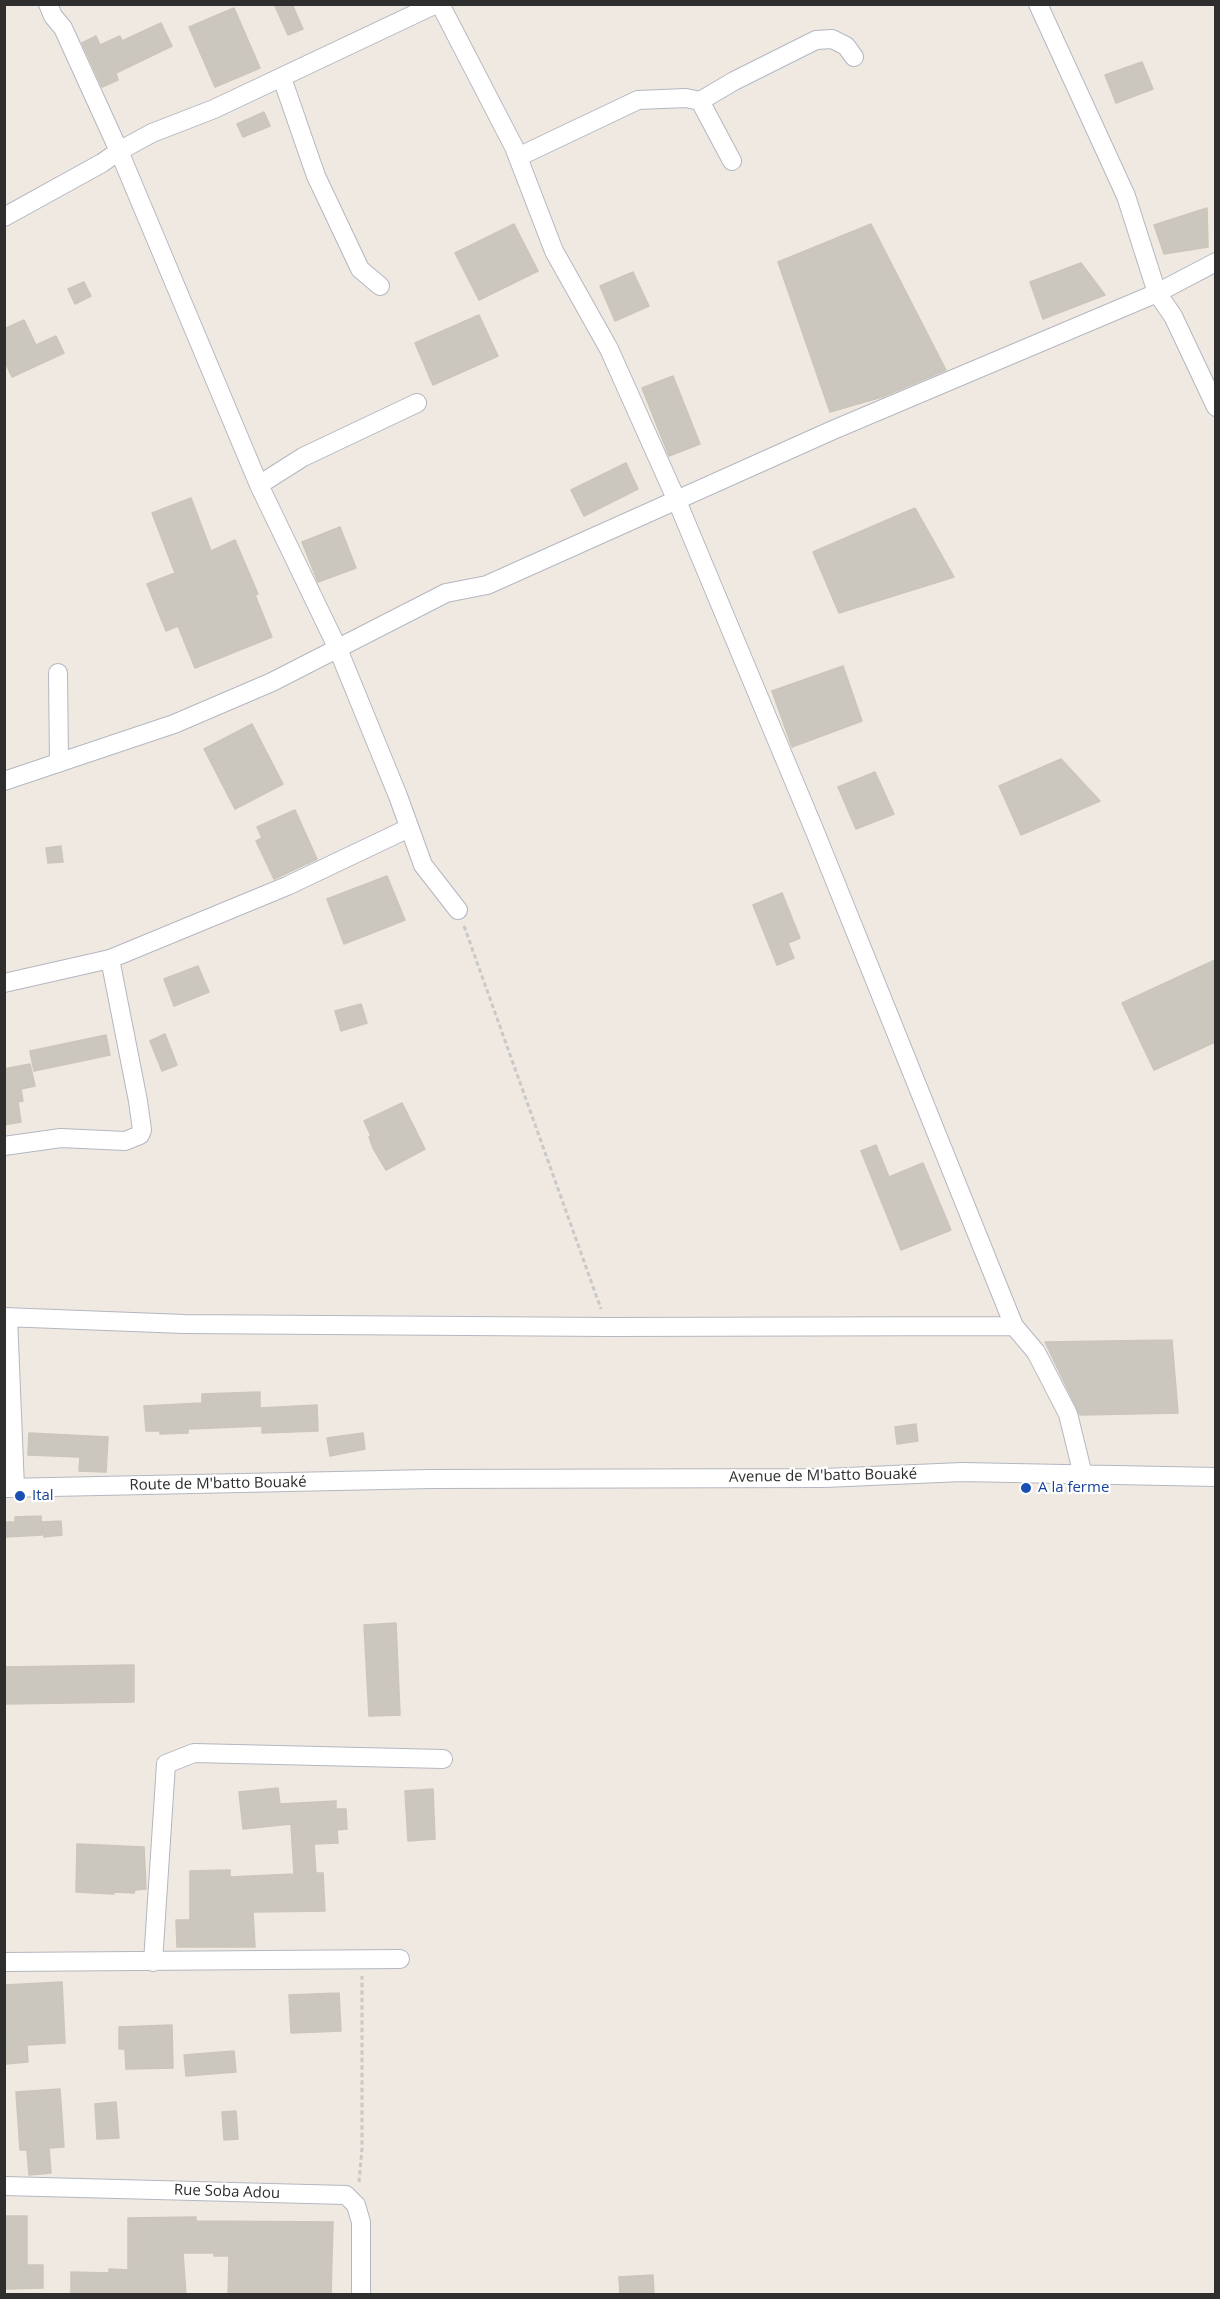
<!DOCTYPE html>
<meta charset="utf-8">
<style>
body{margin:0}
#map{position:relative;width:1220px;height:2299px;overflow:hidden;background:#efe9e1;font-family:"Open Sans",sans-serif}
canvas{display:block}
.frame{position:absolute;inset:0;border:6px solid #2e2e2e;pointer-events:none}
</style>
<div id="map">
<canvas width="1220" height="2299"></canvas>
<div class="frame"></div>
</div>
<script>
const ctx = document.querySelector('canvas').getContext('2d');
ctx.lineJoin = 'round';
function paint(path, color) {
  ctx.fillStyle = color;
  ctx.fill(path, 'evenodd');
}
function poly(rows) {
  const path = new Path2D();
  for (const r of rows) {
    path.moveTo(r[0], r[1]);
    for (let i = 2; i < r.length; i += 2) path.lineTo(r[i], r[i + 1]);
  }
  return path;
}
function trace(path, color, width, dash) {
  ctx.strokeStyle = color;
  ctx.lineWidth = width;
  ctx.lineCap = dash ? 'butt' : 'round';
  ctx.setLineDash(dash || []);
  ctx.stroke(path);
}
function write(font, color, halo, rows, align = 'center') {
  ctx.font = font + ' "Open Sans",sans-serif';
  ctx.lineWidth = 4.5;
  ctx.setLineDash([]);
  ctx.textBaseline = 'middle';
  ctx.strokeStyle = halo;
  ctx.fillStyle = color;
  for (const [text, x, y, turn = 0] of rows) {
    ctx.save();
    ctx.translate(x, y);
    ctx.rotate((+turn || 0) * Math.PI / 180);
    ctx.textAlign = isNaN(turn) ? turn : align;
    if (halo) ctx.strokeText(text, 0, 0);
    ctx.fillText(text, 0, 0);
    ctx.restore();
  }
}
const building = poly([
 [274,4,292,4,303,29,288,35,274,4],
 [234,8,260,68,215,87,189,27,234,8],
 [161,23,172,46,116,73,118,80,102,87,82,43,96,36,100,45,120,36,122,41,161,23],
 [1142,62,1153,89,1116,103,1105,75,1142,62],
 [264,112,270,126,243,137,237,124,264,112],
 [1207,208,1208,247,1164,254,1154,225,1207,208],
 [514,224,538,271,479,300,455,253,514,224],
 [871,224,946,370,882,397,830,412,778,262,871,224],
 [1081,263,1105,295,1043,319,1030,282,1081,263],
 [633,272,649,306,615,321,600,286,633,272],
 [84,282,91,296,75,304,68,289,84,282],
 [479,315,498,356,433,385,415,343,479,315],
 [24,320,36,345,56,336,64,353,12,377,4,360,4,329,24,320],
 [673,376,700,444,669,456,642,388,673,376],
 [626,463,638,489,584,516,571,490,626,463],
 [191,498,211,551,235,540,258,594,255,595,272,637,195,668,178,626,166,631,147,584,175,573,152,513,191,498],
 [915,508,954,577,839,613,813,552,915,508],
 [340,527,356,568,318,582,302,542,340,527],
 [843,666,862,721,792,747,772,691,843,666],
 [252,724,283,784,235,809,204,749,252,724],
 [1061,759,1100,801,1021,835,999,786,1061,759],
 [875,772,894,814,856,829,838,787,875,772],
 [295,810,317,859,274,879,256,841,262,838,257,827,295,810],
 [61,846,63,862,48,863,46,848,61,846],
 [387,876,405,920,344,944,327,899,387,876],
 [782,893,800,938,788,943,794,958,777,965,753,905,782,893],
 [1215,960,1215,1042,1154,1070,1122,1003,1215,960],
 [198,966,209,992,174,1006,164,979,198,966],
 [361,1004,367,1023,341,1031,335,1011,361,1004],
 [165,1034,177,1065,162,1071,150,1041,165,1034],
 [106,1035,110,1055,34,1071,30,1051,106,1035],
 [30,1064,35,1086,21,1089,23,1101,18,1102,21,1122,4,1125,4,1069,30,1064],
 [402,1103,425,1149,386,1170,373,1148,369,1137,371,1136,364,1121,402,1103],
 [876,1145,889,1177,923,1163,951,1230,901,1250,861,1151,876,1145],
 [1172,1340,1178,1413,1080,1415,1045,1342,1172,1340],
 [260,1392,260,1408,317,1405,318,1431,262,1433,262,1426,188,1429,188,1433,160,1434,160,1431,146,1431,144,1406,202,1403,202,1394,260,1392],
 [916,1424,918,1441,897,1444,895,1427,916,1424],
 [29,1433,108,1437,106,1472,79,1471,80,1457,28,1455,29,1433],
 [363,1433,365,1449,330,1456,327,1438,363,1433],
 [41,1516,42,1535,5,1537,4,1522,15,1522,15,1517,41,1516],
 [61,1521,62,1535,44,1537,42,1522,61,1521],
 [396,1623,400,1715,369,1716,364,1625,396,1623],
 [134,1665,134,1702,4,1704,4,1667,134,1665],
 [278,1788,280,1804,336,1801,336,1809,346,1809,347,1829,337,1830,338,1843,314,1844,316,1873,323,1873,325,1911,253,1912,255,1947,177,1947,176,1920,190,1920,190,1871,230,1870,230,1877,294,1874,291,1824,243,1829,239,1792,278,1788],
 [433,1789,435,1839,408,1841,405,1791,433,1789],
 [77,1844,144,1847,146,1889,135,1890,134,1893,114,1892,114,1894,76,1892,77,1844],
 [62,1982,65,2043,27,2045,28,2062,6,2064,4,1985,62,1982],
 [339,1993,341,2031,291,2033,289,1995,339,1993],
 [172,2025,173,2068,126,2069,125,2049,119,2049,119,2027,172,2025],
 [234,2051,236,2072,186,2076,184,2055,234,2051],
 [60,2089,64,2147,49,2148,51,2173,29,2175,27,2150,20,2150,16,2092,60,2089],
 [116,2102,119,2138,97,2139,95,2104,116,2102],
 [236,2111,238,2139,224,2140,222,2112,236,2111],
 [4,2216,27,2216,27,2265,43,2265,43,2288,4,2289,4,2216],
 [196,2217,196,2221,333,2222,331,2295,228,2295,229,2256,214,2256,214,2253,183,2253,186,2295,71,2295,71,2272,109,2273,109,2269,128,2270,128,2218,196,2217],
 [653,2275,654,2295,620,2295,619,2277,653,2275]
]);
const path = poly([
 [464,926,601,1309],
 [359,2182,362,2148,362,1976]
]);
const minor = poly([
 [48,4,53,16,63,28,119,151,259,485,338,649,398,796,423,865,458,910],
 [440,4,514,147,554,251,609,349,677,501,816,834,1014,1326,1036,1352,1068,1414,1083,1475],
 [1038,4,1126,196,1157,293,1173,316,1216,407],
 [282,78,316,176,360,269,380,286],
 [700,101,732,161],
 [518,157,638,100,686,98,700,101,734,81,816,40,832,39,846,46,854,57],
 [4,217,102,163,119,151,152,133,214,109,436,4],
 [259,485,303,457,417,403],
 [58,673,59,763],
 [4,781,174,724,272,682,446,593,487,585,833,430,1157,293,1216,262],
 [4,983,110,959,287,886,409,828],
 [4,1146,61,1138,125,1141,140,1135,142,1130,138,1101,110,959],
 [4,1317,184,1324,608,1327,1014,1326],
 [8,1317,15,1488],
 [4,1488,431,1479,824,1478,962,1472,1216,1477],
 [4,1962,400,1959],
 [153,1962,166,1764,194,1753,443,1759],
 [4,2186,346,2195,356,2205,361,2222,361,2294]
]);
const markers = [
 [1026,1488,6,"#1a4fb4"],
 [20,1496,6,"#1a4fb4"]
];
const streetNames = [
 ["Avenue de M'batto Bouaké",823,1476,-1],
 ["Route de M'batto Bouaké",218,1484,-1],
 ["Rue Soba Adou",227,2192,2]
];
const transitNames = [
 ["A la ferme",1038,1488],
 ["Ital",32,1496]
];
paint(building, '#cbc7bf');
trace(building, '#cbc5ba', 1.5);
trace(minor, '#b4b7c1', 20);
trace(path, '#c9c9c9', 3, [4.5, 3]);
trace(minor, '#fff', 18);
for (const [x, y, r, color] of markers) {
  const dot = new Path2D();
  dot.arc(x, y, r, 0, 2 * Math.PI);
  ctx.fillStyle = color;
  ctx.fill(dot);
  trace(dot, '#fff', 2);
}
write('15px', '#2e2e2e', '#fff', streetNames);
write('15px', '#164399', '#fff', transitNames, 'left');
</script>
